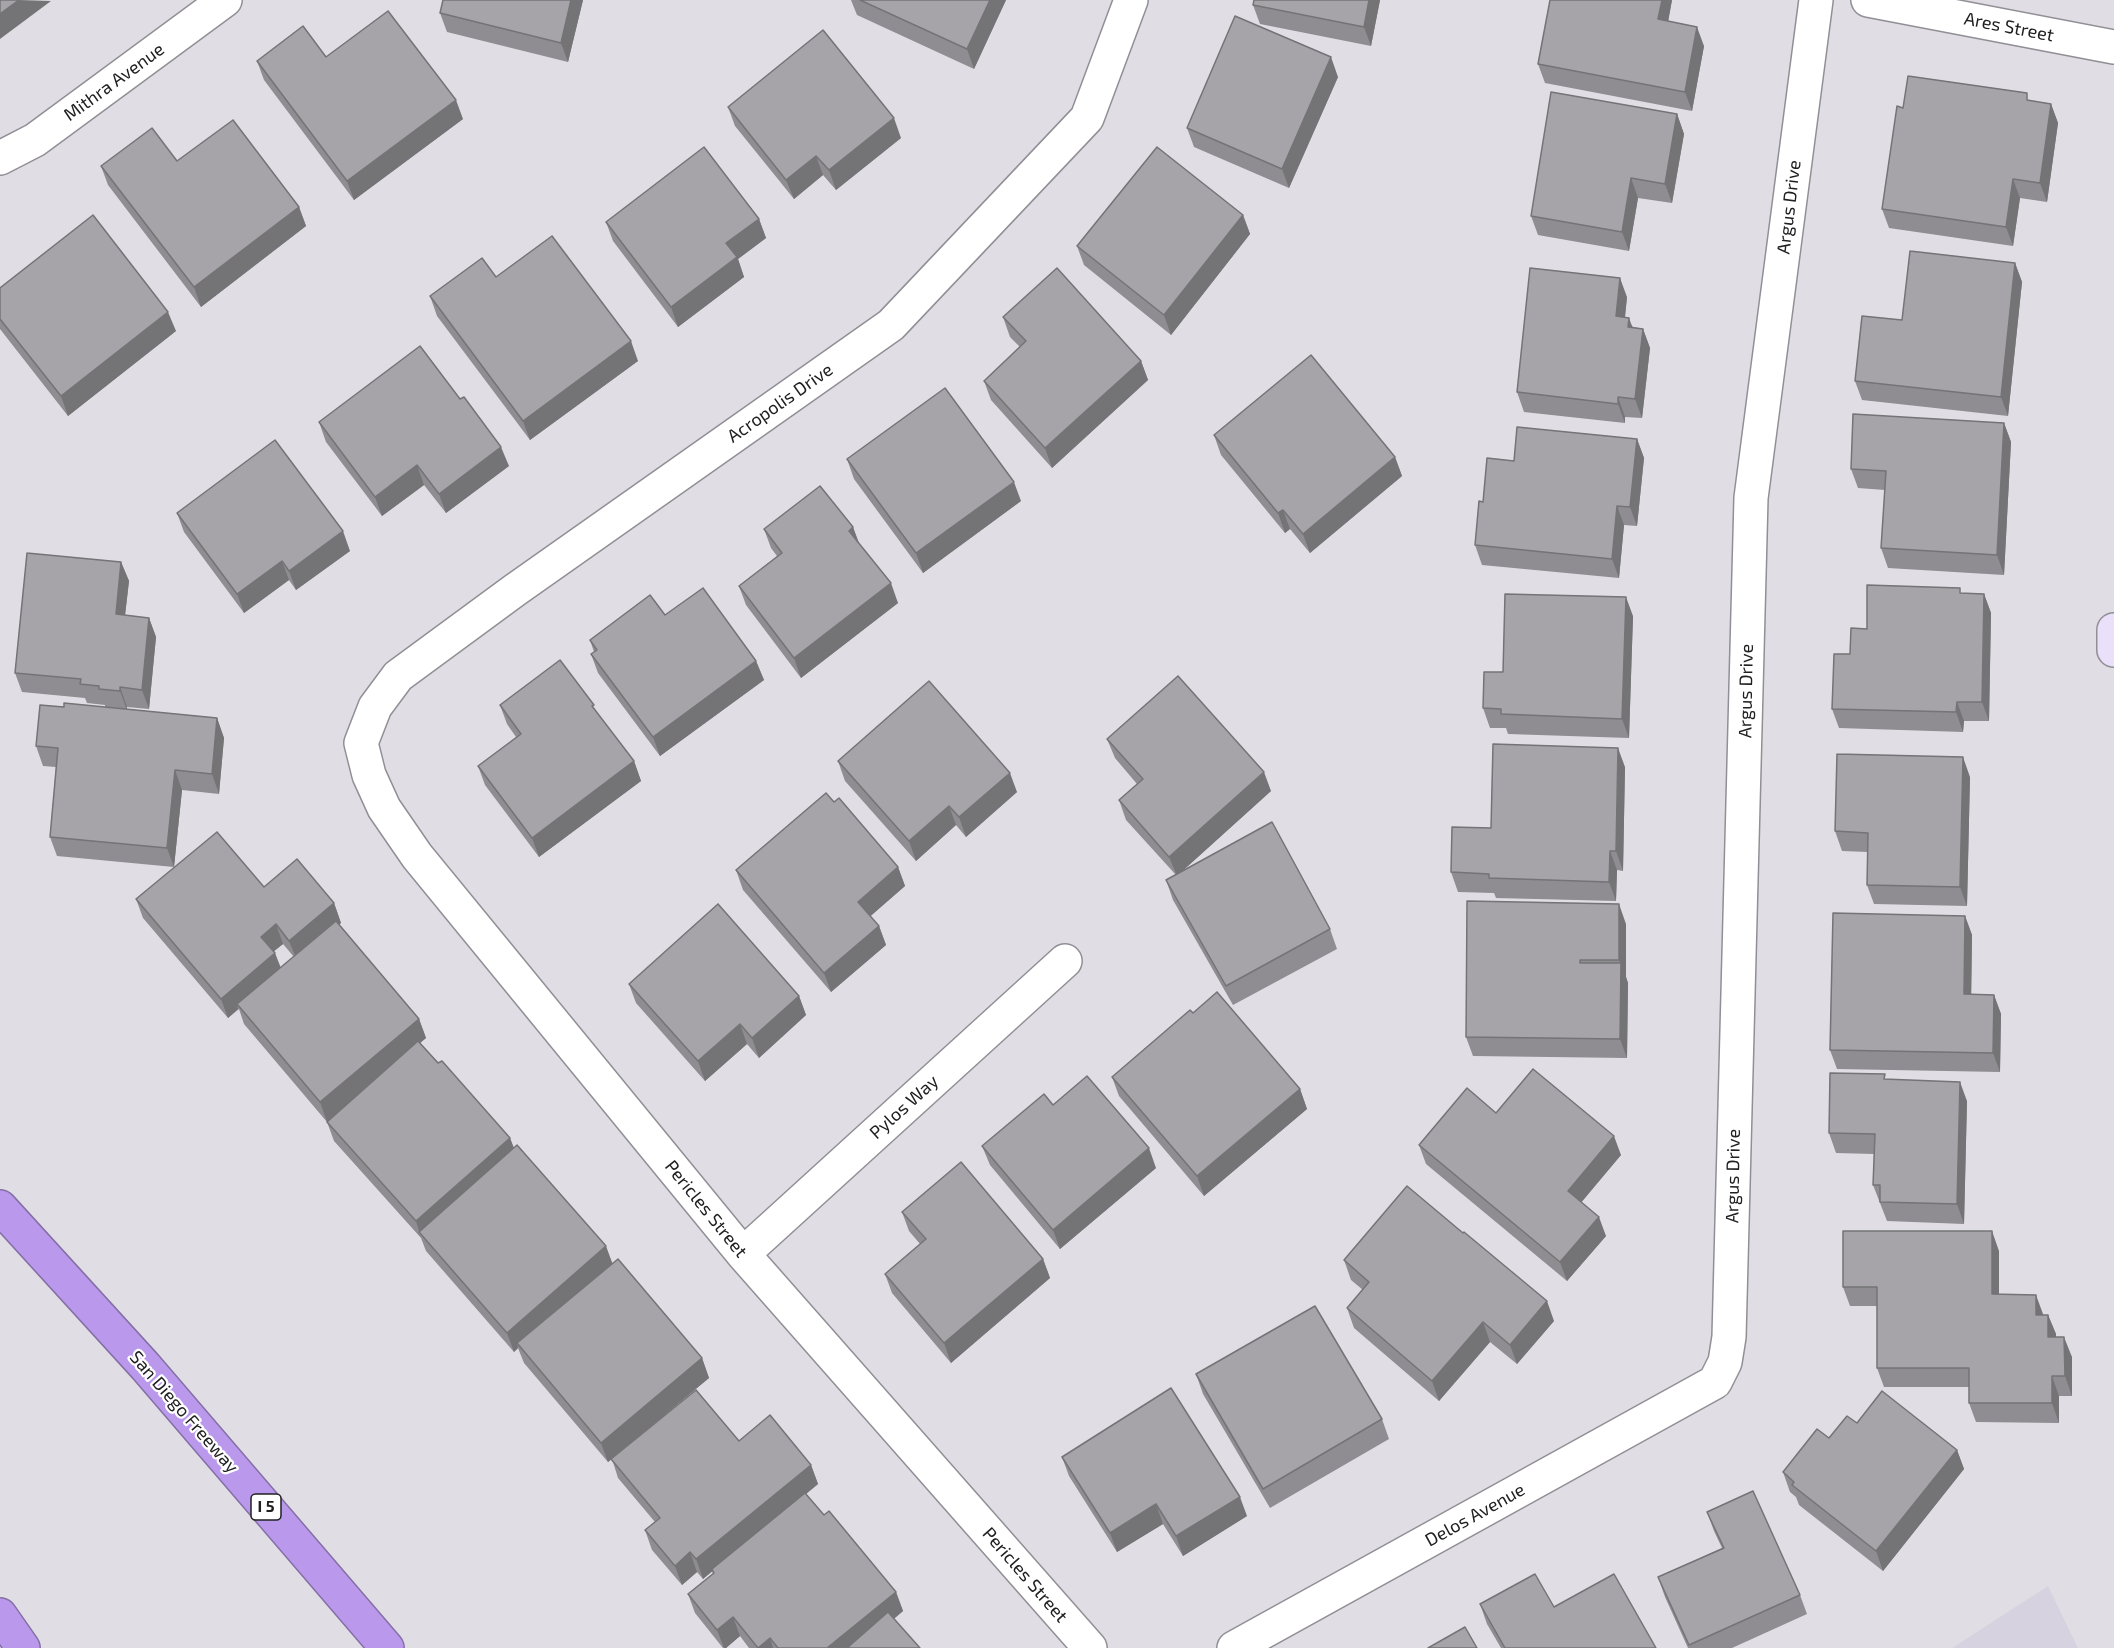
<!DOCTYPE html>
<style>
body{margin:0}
canvas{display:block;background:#e0dee4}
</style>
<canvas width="2114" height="1648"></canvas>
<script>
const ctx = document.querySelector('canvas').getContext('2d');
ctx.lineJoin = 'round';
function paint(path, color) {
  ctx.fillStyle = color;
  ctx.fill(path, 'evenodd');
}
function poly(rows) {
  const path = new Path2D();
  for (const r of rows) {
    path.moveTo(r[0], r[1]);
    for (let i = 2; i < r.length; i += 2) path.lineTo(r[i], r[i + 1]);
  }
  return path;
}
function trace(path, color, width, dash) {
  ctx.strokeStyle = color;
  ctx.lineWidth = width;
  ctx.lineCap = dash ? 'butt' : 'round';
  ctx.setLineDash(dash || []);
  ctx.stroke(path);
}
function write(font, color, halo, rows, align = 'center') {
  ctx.font = font + ' "Exo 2",sans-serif';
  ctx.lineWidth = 4.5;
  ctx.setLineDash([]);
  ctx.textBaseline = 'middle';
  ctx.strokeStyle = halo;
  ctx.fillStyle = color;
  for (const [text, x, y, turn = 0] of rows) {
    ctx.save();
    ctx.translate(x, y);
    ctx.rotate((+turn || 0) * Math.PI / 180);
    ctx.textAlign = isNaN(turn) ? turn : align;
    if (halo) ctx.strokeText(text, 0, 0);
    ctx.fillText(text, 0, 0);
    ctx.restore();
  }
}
const built = poly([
 [2048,1586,2078,1648,1952,1648]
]);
const minor = poly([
 [0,158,35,140,225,0],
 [743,1254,1065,961],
 [1090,1648,743,1254,417,856,384,808,369,775,361,743,375,707,398,676,515,590,891,325,1087,118,1131,0],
 [1234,1648,1715,1382,1725,1362,1729,1337,1751,498,1816,0]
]);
const tertiary = poly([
 [1868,0,2114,47]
]);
const secondary = poly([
 [2114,630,2114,650]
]);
const motorway = poly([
 [0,1207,145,1366,387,1648],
 [0,1615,23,1648]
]);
const wall = poly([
 [583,0,568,62,447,32,440,13],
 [851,0,1006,0,974,69,857,15],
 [1254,0,1380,0,1371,46,1260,24,1253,5],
 [1550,0,1672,0,1668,21,1704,46,1692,111,1545,83,1538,64],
 [326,57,463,119,354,200,264,80,257,61],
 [1338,77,1289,188,1194,147,1187,128],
 [2030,101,2051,104,2058,123,2047,202,2020,198,2013,246,1889,228,1882,209],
 [728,107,901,138,836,190,823,175,794,199,735,126],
 [1677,114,1684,134,1672,203,1638,198,1629,251,1538,235,1531,216],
 [177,161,299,207,306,226,201,307,108,185,101,166],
 [1243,215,1250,234,1171,335,1084,265,1077,246],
 [759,219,766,238,738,259,744,277,678,327,613,241,606,222],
 [2015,263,2022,282,2008,416,1862,400,1855,381],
 [496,277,638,361,530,440,437,316,430,296],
 [0,288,176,331,68,416,0,329],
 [1627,297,1625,317,1633,327,1643,329,1650,348,1642,418,1625,417,1625,423,1524,412,1517,392],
 [1003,317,1141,361,1148,380,1052,468,991,400,984,381,1020,347,1010,337],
 [319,422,509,466,446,513,424,485,382,516,326,442],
 [2004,423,2011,442,2004,575,1888,568,1881,548,1885,490,1858,488,1851,469],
 [1214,435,1395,457,1402,476,1310,553,1290,529,1285,533,1221,455],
 [1637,439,1644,458,1637,526,1624,525,1619,578,1482,565,1475,545,1483,502,1514,461],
 [847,459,1021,501,923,573,854,479],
 [177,513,350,551,296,590,289,580,244,613,184,532],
 [853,527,859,543,898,603,801,678,746,605,739,586,777,556,771,548,764,529],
 [121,562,129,581,125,615,149,618,156,637,149,709,127,707,127,709,217,718,224,738,219,794,182,790,174,867,57,856,50,837,56,767,43,766,36,746,64,707,105,707,105,705,87,703,85,698,22,692,15,673],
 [1962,593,1984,594,1991,613,1989,721,1964,721,1963,732,1839,728,1832,709,1850,654,1867,629],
 [665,615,756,661,764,680,660,756,598,673,591,654,594,652,590,640],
 [1633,616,1629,738,1508,734,1506,728,1490,728,1483,708],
 [500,705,597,714,634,761,641,781,539,857,485,785,478,766,516,737,507,724],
 [1107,739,1271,791,1181,872,1330,929,1337,949,1233,1005,1173,900,1166,880,1176,875,1126,820,1119,800,1137,784,1115,758],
 [838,761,1017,792,966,837,956,825,916,861,845,781],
 [1625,767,1623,871,1617,870,1616,901,1496,898,1494,893,1458,892,1451,872,1491,828],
 [1970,777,1967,906,1874,904,1867,885,1868,852,1842,851,1835,831],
 [834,802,898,867,905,886,870,916,879,926,886,945,831,992,743,890,736,870],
 [264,887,334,903,341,923,339,924,419,1019,426,1038,420,1043,510,1138,514,1148,612,1264,702,1358,709,1378,651,1426,739,1441,811,1465,818,1484,806,1494,824,1515,896,1592,903,1611,894,1619,920,1648,749,1648,740,1636,726,1648,723,1648,695,1613,688,1594,713,1574,712,1571,703,1579,697,1572,682,1585,652,1550,645,1530,655,1522,618,1478,612,1459,608,1462,524,1363,518,1348,514,1352,426,1251,421,1238,334,1141,327,1122,244,1024,239,1009,228,1018,143,918,136,899],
 [283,944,294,957,281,968,274,951],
 [1965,916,1972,935,1971,994,1994,995,2001,1014,2000,1072,1837,1069,1830,1050],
 [1626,924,1626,977,1628,983,1627,1058,1473,1056,1466,1037],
 [629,984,799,996,806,1015,759,1058,747,1044,705,1081,636,1003],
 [1193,1013,1300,1089,1307,1109,1204,1196,1119,1096,1112,1077],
 [1887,1080,1967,1101,1964,1224,1887,1221,1873,1185,1874,1154,1836,1153,1829,1133],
 [1053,1105,1156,1168,1060,1249,990,1165,982,1146],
 [1496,1113,1621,1155,1581,1202,1606,1236,1567,1281,1426,1164,1419,1145],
 [902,1212,1043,1259,1050,1278,951,1363,892,1293,885,1274,920,1244,909,1231],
 [1999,1251,1999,1294,2043,1314,2043,1315,2048,1315,2056,1334,2056,1337,2072,1357,2072,1396,2059,1396,2059,1423,1976,1422,1969,1403,1969,1387,1884,1387,1877,1368,1877,1306,1850,1306,1843,1287],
 [1344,1260,1554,1321,1517,1364,1490,1342,1439,1401,1354,1328,1347,1308,1363,1290,1351,1280],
 [1196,1374,1382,1419,1389,1439,1270,1508,1203,1394],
 [1857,1423,1957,1450,1964,1469,1883,1571,1799,1505,1796,1497,1790,1492,1783,1472,1829,1438],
 [1062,1457,1247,1516,1183,1556,1163,1524,1117,1552,1069,1476],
 [1707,1512,1800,1595,1807,1614,1732,1648,1688,1648,1665,1597,1658,1577,1722,1548,1714,1531],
 [1480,1604,1554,1607,1656,1648,1501,1648,1487,1624]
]);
const shadedWall = poly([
 [19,0,51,1,0,39,0,14],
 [571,0,583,0,568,62,561,43],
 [990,0,1006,0,974,69,967,49],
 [1369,0,1380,0,1371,46,1364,27],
 [1662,0,1672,0,1665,39,1658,19],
 [1697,27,1704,46,1692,111,1685,92],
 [1331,57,1338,77,1289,188,1282,169],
 [456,100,463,119,354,200,347,181],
 [2051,104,2058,123,2047,202,2040,183],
 [1677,114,1684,134,1672,203,1665,184],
 [894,118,901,138,836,190,829,170],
 [816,156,823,175,794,199,786,180],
 [1631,178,1638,198,1629,251,1622,232],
 [2013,179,2020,198,2013,246,2006,227],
 [299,207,306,226,201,307,194,287],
 [1243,215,1250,234,1171,335,1164,315],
 [759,219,766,238,738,259,744,277,678,327,671,307,726,243],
 [2015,263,2022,282,2008,416,2001,397],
 [1620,278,1627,297,1623,336,1616,316],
 [168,312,176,331,68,416,61,396],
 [1629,318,1636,337,1628,327],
 [1643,329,1650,348,1642,418,1635,399],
 [631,341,638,361,530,440,523,421],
 [1141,361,1148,380,1052,468,1045,448],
 [1618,397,1625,417,1625,423,1618,404],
 [2004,423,2011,442,2004,575,1997,555],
 [1637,439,1644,458,1637,526,1630,507],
 [501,447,509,466,446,513,439,494],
 [1395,457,1402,476,1310,553,1303,534],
 [417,465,424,485,382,516,375,497],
 [1014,482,1021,501,923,573,916,553],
 [1617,506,1624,525,1619,578,1612,559],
 [1283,510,1290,529,1285,533,1278,513],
 [853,527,860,547,849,531],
 [343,531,350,551,296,590,289,571],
 [282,561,289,580,244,613,237,594],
 [121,562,129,581,123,633,116,614],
 [891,583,898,603,801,678,794,658],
 [1984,594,1991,613,1989,721,1982,702],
 [1626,597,1633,616,1629,738,1622,719],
 [149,618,156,637,149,709,142,690],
 [756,661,764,680,660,756,653,737],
 [120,687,127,707,127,710,120,691],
 [1957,702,1964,721,1963,732,1956,712],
 [217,718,224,738,219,794,212,774],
 [1618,748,1625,767,1623,871,1616,851],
 [1963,757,1970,777,1967,906,1960,887],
 [634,761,641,781,539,857,532,838],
 [175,770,182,790,174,867,167,848],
 [1264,772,1271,791,1177,876,1169,857],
 [1010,773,1017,792,966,837,959,817],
 [949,806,956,825,916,861,909,841],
 [1610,851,1617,870,1616,901,1609,882],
 [898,867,905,886,865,921,858,902],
 [334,903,341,923,297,960,289,941],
 [1619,904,1626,924,1626,977,1628,983,1627,1058,1620,1039,1621,967,1619,960],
 [1965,916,1972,935,1971,1013,1964,994],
 [276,924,283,944,268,956,261,937],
 [879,926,886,945,831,992,824,973],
 [275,953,282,972,237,1004,238,1009,228,1018,221,999],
 [1994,995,2001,1014,2000,1072,1993,1053],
 [799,996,806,1015,759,1058,752,1038],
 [419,1019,426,1038,327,1122,320,1102],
 [740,1024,747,1044,705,1081,698,1061],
 [1960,1082,1967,1101,1964,1224,1957,1204],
 [1300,1089,1307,1109,1204,1196,1197,1176],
 [1614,1136,1621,1155,1575,1210,1568,1191],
 [510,1138,517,1157,420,1234,416,1221],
 [1149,1148,1156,1168,1060,1249,1053,1230],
 [1599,1217,1606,1236,1567,1281,1560,1262],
 [1992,1231,1999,1251,1999,1314,1992,1294],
 [606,1246,613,1265,517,1343,518,1348,514,1352,507,1333],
 [1043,1259,1050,1278,951,1363,944,1343],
 [2036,1295,2043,1314,2043,1334,2036,1315],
 [1547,1301,1554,1321,1517,1364,1510,1345],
 [2048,1315,2056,1334,2055,1357,2048,1337],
 [1483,1322,1490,1342,1439,1401,1432,1381],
 [2064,1337,2072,1357,2072,1396,2065,1376],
 [702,1358,709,1378,608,1462,601,1443],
 [2052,1376,2059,1396,2059,1423,2052,1403],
 [1957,1450,1964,1469,1883,1571,1876,1551],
 [811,1465,818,1484,703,1579,696,1559],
 [1240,1497,1247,1516,1183,1556,1176,1536],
 [1156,1504,1163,1524,1117,1552,1110,1533],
 [690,1552,697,1572,682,1585,675,1566],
 [896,1592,903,1611,858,1648,827,1648],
 [733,1617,740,1636,726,1648,724,1648,717,1630],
 [770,1638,773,1648,758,1648]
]);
const building = poly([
 [0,0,19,0,0,14,0,0],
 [443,0,571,0,561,43,440,13,443,0],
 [860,0,990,0,967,49,860,0],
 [1254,0,1369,0,1364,27,1253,5,1254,0],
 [1550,0,1662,0,1658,19,1697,27,1685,92,1538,64,1550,0],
 [388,11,456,100,347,181,257,61,303,26,326,57,388,11],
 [1235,16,1331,57,1282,169,1187,128,1235,16],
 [823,30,894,118,829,170,816,156,786,180,728,107,823,30],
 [1908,76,2027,93,2027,100,2051,104,2040,183,2013,179,2006,227,1882,209,1897,106,1903,108,1908,76],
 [1551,92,1677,114,1665,184,1631,178,1622,232,1531,216,1551,92],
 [233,120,299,207,194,287,101,166,152,128,177,161,233,120],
 [704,147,759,219,726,243,737,257,671,307,606,222,704,147],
 [1157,147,1243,215,1164,315,1077,246,1157,147],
 [93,215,168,312,61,396,0,319,0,288,93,215],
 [552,236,631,341,523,421,430,296,482,258,496,277,552,236],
 [1910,251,2015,263,2001,397,1855,381,1862,316,1902,320,1910,251],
 [1057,268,1141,361,1045,448,984,381,1026,341,1003,317,1057,268],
 [1530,268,1620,278,1616,316,1629,318,1628,327,1643,329,1635,399,1618,397,1618,404,1517,392,1530,268],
 [420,346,460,399,464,397,501,447,439,494,417,465,375,497,319,422,420,346],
 [1311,355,1395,457,1303,534,1283,510,1278,513,1214,435,1311,355],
 [945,388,1014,482,916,553,847,459,945,388],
 [1853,414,2004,423,1997,555,1881,548,1886,471,1851,469,1853,414],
 [1517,427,1637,439,1630,507,1617,506,1612,559,1475,545,1479,501,1483,502,1487,458,1514,461,1517,427],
 [275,440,343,531,289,571,282,561,237,594,177,513,275,440],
 [820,486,853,527,849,531,891,583,794,658,739,586,782,553,764,529,820,486],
 [27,553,121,562,116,614,149,618,142,690,120,687,120,691,99,689,99,686,80,684,81,679,15,673,27,553],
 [1867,585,1960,588,1960,593,1984,594,1982,702,1957,702,1956,712,1832,709,1834,654,1850,654,1851,628,1867,629,1867,585],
 [703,588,756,661,653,737,591,654,597,650,590,640,650,595,665,615,703,588],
 [1505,594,1626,597,1622,719,1501,714,1501,709,1483,708,1484,672,1503,672,1505,594],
 [560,660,594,705,592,706,634,761,532,838,478,766,521,734,500,705,560,660],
 [1178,676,1264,772,1169,857,1119,800,1143,779,1107,739,1178,676],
 [929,681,1010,773,959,817,949,806,909,841,838,761,929,681],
 [64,703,217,718,212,774,175,770,167,848,50,837,58,748,36,746,40,705,64,707,64,703],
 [1493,744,1618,748,1616,851,1610,851,1609,882,1489,878,1489,874,1451,872,1452,827,1491,828,1493,744],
 [1837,754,1963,757,1960,887,1867,885,1868,833,1835,831,1837,754],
 [826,793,834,802,839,798,898,867,858,902,879,926,824,973,736,870,826,793],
 [1272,822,1330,929,1226,986,1166,880,1272,822],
 [217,832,264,887,297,859,334,903,289,941,276,924,261,937,275,953,221,999,136,899,217,832],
 [1467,901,1619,904,1619,960,1580,960,1580,963,1621,963,1620,1039,1466,1037,1467,901],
 [718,904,799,996,752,1038,740,1024,698,1061,629,984,718,904],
 [1833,913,1965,916,1964,994,1994,995,1993,1053,1830,1050,1833,913],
 [336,921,419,1019,320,1102,237,1004,336,921],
 [1217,992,1300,1089,1197,1176,1112,1077,1190,1010,1193,1013,1217,992],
 [418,1041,438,1063,442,1061,510,1138,416,1221,327,1122,418,1041],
 [1533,1069,1614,1136,1568,1191,1599,1217,1560,1262,1419,1145,1467,1088,1496,1113,1533,1069],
 [1830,1073,1885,1074,1884,1079,1960,1082,1957,1204,1880,1202,1880,1185,1873,1185,1875,1134,1829,1133,1830,1073],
 [1087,1076,1149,1148,1053,1230,982,1146,1044,1094,1053,1105,1087,1076],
 [517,1145,606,1246,507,1333,419,1232,517,1145],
 [961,1162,1043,1259,944,1343,885,1274,926,1239,902,1212,961,1162],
 [1407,1186,1463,1233,1464,1232,1547,1301,1510,1345,1483,1322,1432,1381,1347,1308,1369,1282,1344,1260,1407,1186],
 [1843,1231,1992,1231,1992,1294,2036,1295,2036,1315,2048,1315,2048,1337,2064,1337,2065,1376,2052,1376,2052,1403,1969,1403,1969,1368,1877,1368,1877,1287,1843,1287,1843,1231],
 [618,1259,702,1358,601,1443,517,1343,618,1259],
 [1315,1306,1382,1419,1263,1489,1196,1374,1315,1306],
 [1171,1388,1240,1497,1176,1536,1156,1504,1110,1533,1062,1457,1171,1388],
 [696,1390,739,1441,770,1415,811,1465,696,1559,690,1552,675,1566,645,1530,660,1518,611,1459,696,1390],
 [1882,1391,1957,1450,1876,1551,1792,1485,1794,1482,1783,1472,1817,1429,1829,1438,1847,1416,1857,1423,1882,1391],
 [1753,1491,1800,1595,1689,1645,1658,1577,1724,1548,1707,1512,1753,1491],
 [805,1493,824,1515,829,1511,896,1592,827,1648,778,1648,770,1638,758,1648,733,1617,717,1630,688,1594,714,1573,712,1569,805,1493],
 [1535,1574,1554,1607,1614,1574,1656,1648,1505,1648,1480,1604,1535,1574],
 [888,1612,920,1648,847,1648,888,1612],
 [1465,1627,1477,1648,1428,1648,1465,1627]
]);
const shields = [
 [266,1507,30]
];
const shieldNames = [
 ["I 5",266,1507]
];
const streetNames = [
 ["Ares Street",2009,27,11],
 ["Mithra Avenue",114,82,-36],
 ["Argus Drive",1789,207,-83],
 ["Acropolis Drive",780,403,-35],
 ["Argus Drive",1746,691,-89],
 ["Pylos Way",904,1107,-42],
 ["Argus Drive",1733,1176,-89],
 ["Pericles Street",706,1209,51],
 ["San Diego Freeway",184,1412,49],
 ["Delos Avenue",1475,1515,-29],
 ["Pericles Street",1025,1575,49]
];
paint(built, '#d6d2df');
trace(minor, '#918f95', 36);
trace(tertiary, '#918f95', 36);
trace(secondary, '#918f95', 36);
trace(motorway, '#846fa6', 36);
trace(minor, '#fff', 33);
trace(tertiary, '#fff', 33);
trace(secondary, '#eae0fa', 33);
trace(motorway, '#ba99ed', 33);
paint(wall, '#8f8d91');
paint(shadedWall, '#747376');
paint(building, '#a6a4a9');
trace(building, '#747376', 1.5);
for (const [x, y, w] of shields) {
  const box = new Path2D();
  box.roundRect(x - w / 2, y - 13, w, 26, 4.5);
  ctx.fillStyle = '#fff';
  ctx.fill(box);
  trace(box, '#202022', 1.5);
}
write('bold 16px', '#202022', null, shieldNames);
write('18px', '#202022', '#fff', streetNames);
</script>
